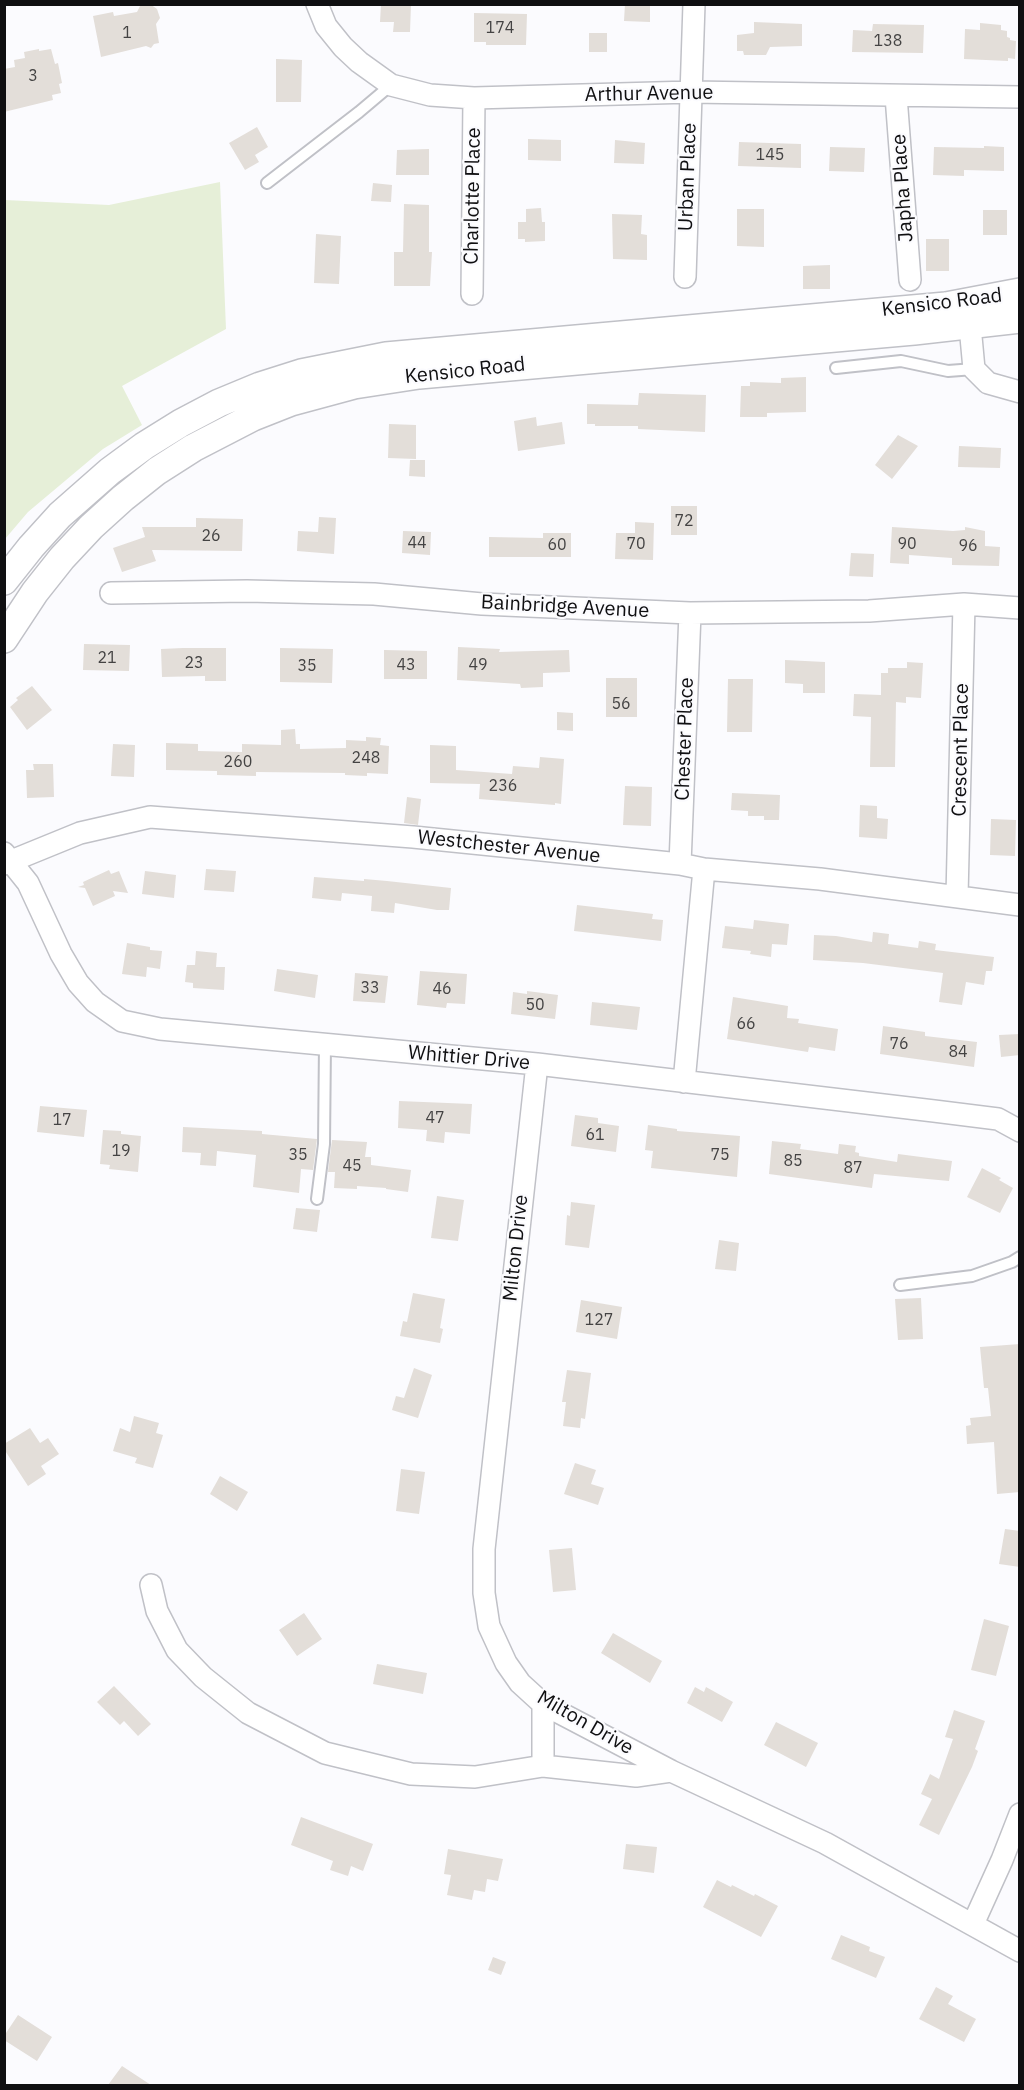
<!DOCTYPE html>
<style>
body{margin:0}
#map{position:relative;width:1024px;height:2090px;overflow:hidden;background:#fbfbfe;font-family:"IBM Plex Sans",sans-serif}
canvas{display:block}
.frame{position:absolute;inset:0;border:6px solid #0f0f11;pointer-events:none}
</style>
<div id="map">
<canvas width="1024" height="2090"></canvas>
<div class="frame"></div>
</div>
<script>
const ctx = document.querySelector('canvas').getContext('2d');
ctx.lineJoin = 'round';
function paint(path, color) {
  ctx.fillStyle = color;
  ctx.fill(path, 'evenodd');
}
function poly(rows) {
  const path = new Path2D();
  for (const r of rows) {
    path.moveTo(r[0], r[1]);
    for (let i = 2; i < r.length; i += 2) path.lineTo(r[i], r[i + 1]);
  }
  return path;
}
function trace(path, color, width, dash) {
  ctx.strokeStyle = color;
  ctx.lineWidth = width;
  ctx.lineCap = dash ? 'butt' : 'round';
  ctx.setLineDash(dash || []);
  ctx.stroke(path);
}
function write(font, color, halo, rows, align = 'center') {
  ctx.font = font + ' "IBM Plex Sans",sans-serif';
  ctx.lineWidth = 4.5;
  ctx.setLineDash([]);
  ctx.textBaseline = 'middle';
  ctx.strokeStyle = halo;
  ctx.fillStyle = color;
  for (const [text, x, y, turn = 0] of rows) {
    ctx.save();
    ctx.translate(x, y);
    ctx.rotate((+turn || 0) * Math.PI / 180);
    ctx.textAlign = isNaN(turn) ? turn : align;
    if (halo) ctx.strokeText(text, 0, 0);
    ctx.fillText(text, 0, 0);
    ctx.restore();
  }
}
const green = poly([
 [220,182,226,329,122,386,142,425,103,449,28,512,5,539,5,200,109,205]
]);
const building = poly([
 [150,4,157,9,160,18,156,24,159,43,154,44,151,48,146,46,101,57,93,16,113,12,114,16,137,12,140,6],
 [381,4,411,4,410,32,393,32,394,22,380,22],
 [625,4,650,4,650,22,624,21],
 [474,13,527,14,526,45,486,45,486,42,474,42],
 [754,22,802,24,802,46,770,47,766,55,744,55,743,51,737,51,737,35,754,33],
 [980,23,1001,25,1001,30,1007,31,1007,37,1010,38,1010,40,1016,41,1015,59,1008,58,1008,61,964,59,965,29,980,30],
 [873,24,924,25,923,53,852,52,853,30,872,31],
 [589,33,607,33,607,52,589,52],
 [39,49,39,51,51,49,55,64,58,63,62,83,59,84,61,93,52,95,53,100,4,112,4,69,15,67,14,60,25,58,24,52],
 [276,59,302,60,301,102,276,102],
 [257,127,268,147,255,155,259,162,245,170,229,143],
 [528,139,561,140,561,161,528,160],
 [615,140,645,143,644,164,614,163],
 [739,142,801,144,801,168,738,166],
 [984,146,1004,147,1004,171,964,170,964,176,933,175,934,147,984,148],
 [830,147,865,148,864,172,829,171],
 [429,149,429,175,396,175,397,150],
 [373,183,392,185,391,202,371,201],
 [404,204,429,205,429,252,432,252,430,286,394,286,394,252,403,252],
 [541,208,542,222,545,222,545,241,525,242,525,239,518,239,518,222,526,222,526,209],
 [737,209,764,209,764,247,737,246],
 [983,210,1007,210,1007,235,983,235],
 [612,214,642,215,641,234,647,235,647,260,613,259],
 [316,234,341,236,339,284,314,283],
 [926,239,949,239,949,271,926,271],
 [830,265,830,289,803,289,803,266],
 [806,377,806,412,767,413,767,417,740,417,741,386,750,386,750,382,781,383,781,378],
 [639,393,706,395,705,432,638,429,638,426,595,426,595,424,587,424,587,404,638,405],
 [536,417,537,426,562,422,565,444,518,451,514,421],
 [389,424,416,425,416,459,388,458],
 [898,435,918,446,892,479,875,465],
 [959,446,1001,448,1000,468,958,467],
 [410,460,425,460,425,477,409,476],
 [671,506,697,506,697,535,671,535],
 [319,517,336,518,334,554,297,551,298,531,318,532],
 [196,518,243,519,242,551,152,550,156,561,122,572,113,548,145,537,142,527,196,527],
 [635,522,654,523,653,560,615,559,616,533,635,533],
 [892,527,953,531,965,530,965,527,985,531,985,546,1000,547,999,566,952,565,952,558,909,555,909,564,890,563],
 [403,531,431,532,430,555,402,553],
 [543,533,571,533,571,557,489,557,489,537,543,538],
 [851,553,874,554,873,577,849,576],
 [84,644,130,645,129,671,83,670],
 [458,647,500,649,499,652,569,650,570,672,543,673,543,687,521,688,520,684,457,680],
 [183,648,226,648,226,681,205,681,205,676,162,677,161,649],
 [280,648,333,649,332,683,280,682],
 [384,650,427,651,427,679,384,679],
 [785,660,825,662,825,693,803,693,803,684,785,683],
 [907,662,923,663,921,698,906,697,906,703,896,702,895,767,870,767,871,717,853,716,854,694,881,695,881,673,888,673,888,668,907,668],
 [606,678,637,678,637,717,606,717],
 [728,679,753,679,752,732,727,732],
 [32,686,52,710,27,730,10,707,18,700,16,698],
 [557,712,573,713,573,731,557,730],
 [295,729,296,744,300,744,300,749,346,748,346,740,366,741,366,737,381,738,380,745,389,746,388,774,367,773,367,776,345,775,345,773,256,772,256,776,217,775,217,771,166,770,166,743,198,744,198,751,242,752,242,744,281,745,281,730],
 [113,744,135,745,134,777,111,776],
 [430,745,456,746,456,770,512,774,513,766,539,768,540,757,564,759,561,804,555,803,555,805,479,799,480,784,430,783],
 [33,764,53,764,54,797,27,798,26,770,34,770],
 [625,786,652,787,651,826,623,825],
 [732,793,780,795,779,820,764,820,764,816,748,816,748,811,731,810],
 [407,797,421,799,418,825,404,823],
 [860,805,877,806,877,818,888,819,887,839,859,837],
 [991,819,1016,820,1015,856,990,855],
 [206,869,236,871,234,892,204,890],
 [109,870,111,874,119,871,128,893,113,891,115,896,93,906,85,888,78,887,84,885,83,882],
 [145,871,176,875,174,898,142,894],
 [314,877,364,881,364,879,387,881,451,888,449,910,437,910,395,903,394,913,371,911,372,896,342,893,341,901,312,898],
 [577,905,653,914,652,919,663,920,661,941,574,931],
 [754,920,789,924,787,945,772,944,771,957,750,954,751,951,722,948,725,926,753,929],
 [873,932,889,934,888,944,918,948,919,941,936,944,935,950,994,957,992,971,986,971,984,985,966,982,962,1005,939,1002,943,973,863,963,813,960,814,935,836,936,872,942],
 [127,943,150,947,150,950,162,951,160,969,147,967,146,977,122,974],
 [196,951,217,953,216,967,225,967,224,990,193,988,193,983,185,982,187,965,195,965],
 [277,969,318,975,315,998,274,991],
 [420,971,467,974,465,1004,447,1003,446,1008,417,1005],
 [355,973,388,976,385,1003,353,1001],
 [527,991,558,995,555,1019,511,1014,513,992,527,994],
 [733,997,788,1006,787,1018,799,1019,798,1023,838,1029,835,1051,809,1047,808,1052,727,1039],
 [592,1002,640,1007,637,1030,590,1025],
 [883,1026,925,1032,925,1036,977,1042,974,1067,880,1054],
 [1020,1034,1020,1055,1001,1057,999,1035],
 [399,1101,472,1104,470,1134,445,1132,444,1143,426,1141,427,1130,398,1128],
 [40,1106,87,1110,84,1137,37,1132],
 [575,1115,598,1118,598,1123,619,1126,616,1152,571,1146],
 [648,1125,677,1129,677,1131,740,1136,737,1177,651,1168,653,1151,645,1150],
 [183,1127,262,1131,262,1134,317,1139,313,1170,301,1169,299,1193,253,1187,256,1155,217,1151,216,1166,200,1165,201,1153,182,1152],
 [103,1130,121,1131,121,1134,141,1136,138,1172,109,1169,110,1165,100,1164],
 [332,1140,367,1142,365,1157,371,1157,371,1165,411,1170,408,1192,386,1189,386,1188,357,1186,357,1189,334,1188,335,1172,328,1172],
 [772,1141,801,1144,800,1149,838,1154,839,1144,856,1146,855,1152,859,1153,859,1156,897,1162,898,1154,952,1161,949,1181,874,1174,872,1188,769,1174],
 [982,1168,1001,1178,999,1180,1013,1188,1000,1213,967,1197],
 [437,1196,464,1200,458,1241,431,1238],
 [571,1202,595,1205,589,1248,565,1245,567,1215,570,1216],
 [296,1208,320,1210,317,1232,293,1229],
 [719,1240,739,1243,736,1271,715,1269],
 [413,1293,445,1299,440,1328,443,1329,440,1343,400,1336,403,1321,407,1322],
 [921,1298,923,1339,898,1340,895,1299],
 [581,1300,622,1307,617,1339,576,1332],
 [1020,1344,1020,1492,997,1494,994,1442,967,1444,966,1426,971,1425,970,1418,991,1416,988,1388,984,1388,980,1347],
 [414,1368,432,1375,418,1418,392,1410,396,1396,404,1398],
 [567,1370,591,1373,585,1419,581,1418,580,1428,563,1426,566,1402,562,1402],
 [134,1416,159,1423,156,1433,163,1435,153,1468,135,1463,137,1458,113,1451,120,1428,130,1432],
 [30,1428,40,1443,48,1438,59,1454,41,1466,46,1474,28,1486,4,1449,4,1444],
 [575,1463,596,1470,591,1484,604,1488,598,1505,564,1494],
 [401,1469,425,1472,419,1514,396,1511],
 [220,1476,248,1492,237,1511,210,1494],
 [1005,1529,1020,1531,1020,1567,999,1564],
 [572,1548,576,1590,553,1592,549,1550],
 [304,1613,322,1639,297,1656,279,1630],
 [984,1619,1009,1626,996,1676,971,1670],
 [613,1633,662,1661,650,1683,601,1653],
 [377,1664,427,1673,423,1694,373,1684],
 [114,1686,151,1724,138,1736,124,1721,120,1725,97,1702],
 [695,1687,704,1692,706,1687,733,1702,722,1722,687,1703],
 [954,1710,985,1721,975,1749,978,1751,972,1767,939,1835,919,1825,932,1799,921,1794,930,1774,939,1779,953,1739,945,1737],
 [776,1722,818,1743,806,1767,764,1745],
 [301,1817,373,1844,363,1871,351,1866,348,1876,330,1870,333,1861,291,1845],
 [626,1844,657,1847,654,1873,623,1869],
 [448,1849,503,1859,498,1881,487,1879,485,1892,474,1890,472,1900,447,1895,451,1875,444,1874],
 [717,1880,731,1887,732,1885,754,1896,755,1894,778,1906,761,1937,703,1907],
 [841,1935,870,1947,869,1951,885,1957,876,1978,831,1959],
 [493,1957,506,1962,501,1975,488,1970],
 [936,1987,953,1996,948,2004,976,2019,964,2042,919,2019],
 [18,2015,52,2037,37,2061,4,2040,4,2036],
 [122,2066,151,2085,108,2085]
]);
const service = poly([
 [267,183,359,112,391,85],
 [836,368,901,361,948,371,974,369],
 [317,1199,324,1144,325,1044],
 [900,1285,972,1276,1012,1262,1020,1257]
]);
const minor = poly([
 [317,4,326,26,343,47,359,62,391,85,430,95,474,98,691,92,1020,97],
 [896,96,910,280],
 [685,277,694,4],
 [472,294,474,98],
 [970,326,974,369,988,383,1020,392],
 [111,593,247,591,374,594,482,604,690,613,869,611,964,604,1020,608],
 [4,853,28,883,61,954,78,983,95,1002,122,1021,160,1029,537,1064,934,1111,998,1119,1020,1131],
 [4,864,80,833,150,817,413,837,680,864,704,869,820,879,1020,905],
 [680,864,690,613],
 [957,896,964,604],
 [537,1064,484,1549,484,1593,489,1626,506,1663,520,1683,543,1704,671,1771,825,1843,1020,1951],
 [684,1082,704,869],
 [151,1585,157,1611,177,1650,203,1677,248,1713,325,1753,411,1774,475,1777,543,1766,636,1776,671,1771],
 [543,1704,543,1766],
 [973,1924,1002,1860,1020,1814]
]);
const tertiary = poly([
 [4,581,31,547,60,515,110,471,144,446,181,423,219,403,260,386,301,373,386,356,946,306,1020,292],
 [4,639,35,592,62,558,91,527,123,498,157,471,193,448,253,417,291,402,354,385,419,375,914,331,1020,319]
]);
const numberNames = [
 ["174",500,28],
 ["1",127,33],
 ["138",888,41],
 ["3",33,76],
 ["145",770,155],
 ["72",684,521],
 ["26",211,536],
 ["44",417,543],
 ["70",636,544],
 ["90",907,544],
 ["60",557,545],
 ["96",968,546],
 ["21",107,658],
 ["23",194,663],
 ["43",406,665],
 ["49",478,665],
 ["35",307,666],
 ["56",621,704],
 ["248",366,758],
 ["260",238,762],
 ["236",503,786],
 ["33",370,988],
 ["46",442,989],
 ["50",535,1005],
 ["66",746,1024],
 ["76",899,1044],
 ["84",958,1052],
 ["47",435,1118],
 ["17",62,1120],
 ["61",595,1135],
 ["19",121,1151],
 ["35",298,1155],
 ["75",720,1155],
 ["85",793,1161],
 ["45",352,1166],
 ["87",853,1168],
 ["127",599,1320]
];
const streetNames = [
 ["Arthur Avenue",649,94,-1],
 ["Urban Place",688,177,-88],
 ["Japha Place",903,188,-94],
 ["Charlotte Place",473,196,-89],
 ["Kensico Road",942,303,-7],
 ["Kensico Road",465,371,-6],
 ["Bainbridge Avenue",565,607,3],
 ["Chester Place",685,739,-88],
 ["Crescent Place",961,750,-89],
 ["Westchester Avenue",509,847,6],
 ["Whittier Drive",469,1058,5],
 ["Milton Drive",516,1248,-84],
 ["Milton Drive",585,1723,30]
];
paint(green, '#e6efd8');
paint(building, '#e3ded9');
trace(service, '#c0c1c7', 14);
trace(minor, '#c0c1c7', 24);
trace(tertiary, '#c0c1c7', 30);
trace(service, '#fff', 10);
trace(minor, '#fff', 21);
trace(tertiary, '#fff', 27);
write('16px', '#444343', null, numberNames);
write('20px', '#0f0f11', '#fbfbfe', streetNames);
</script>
